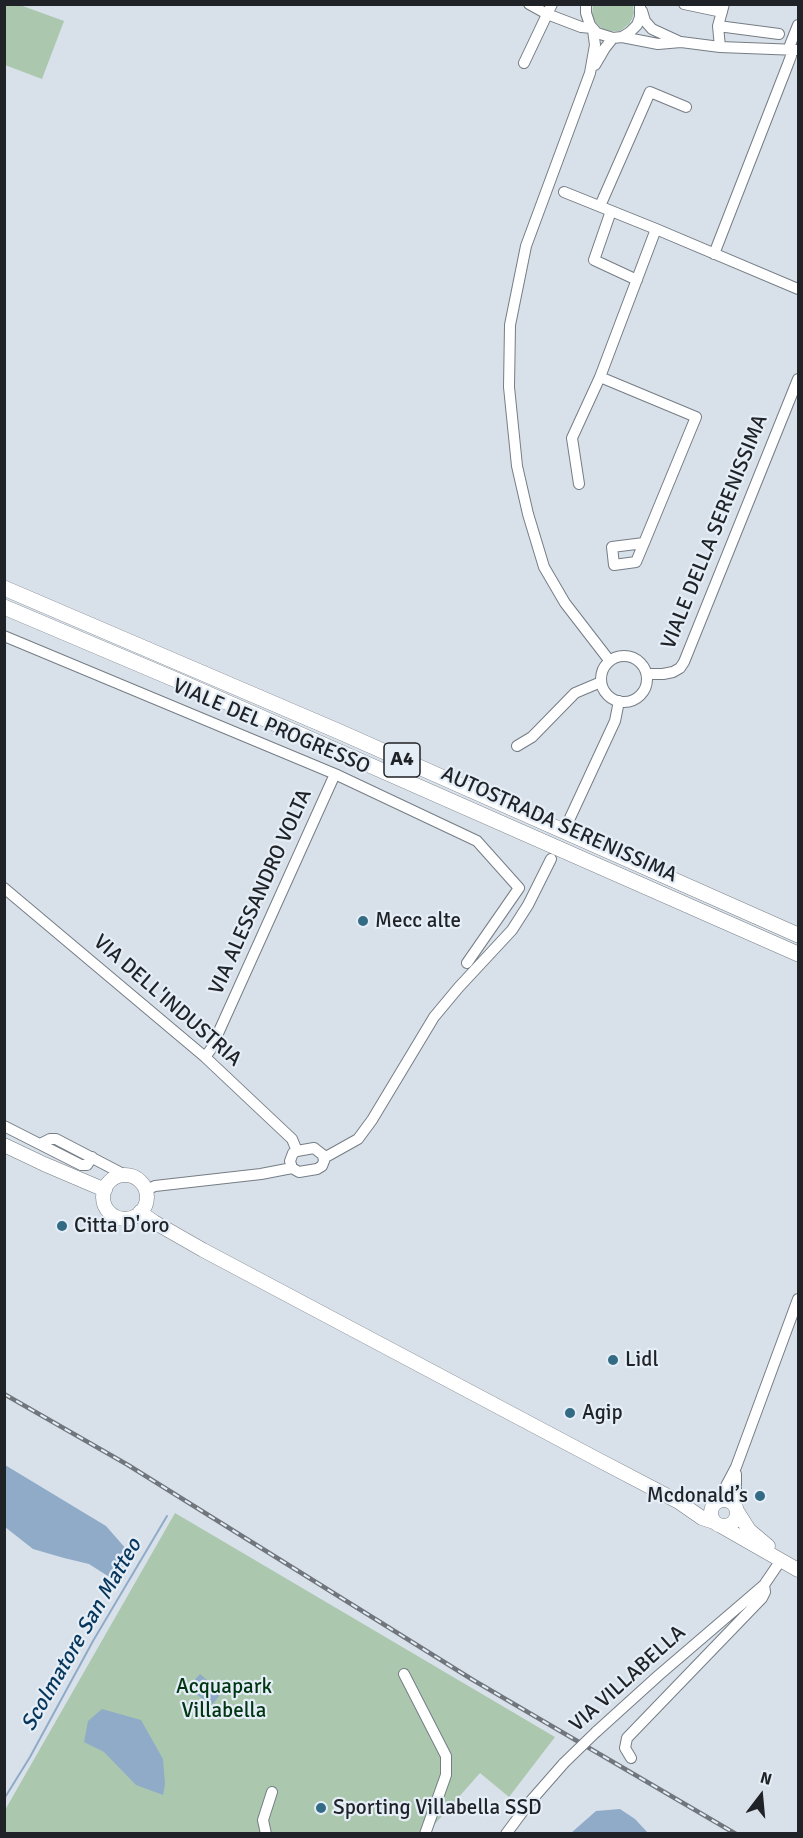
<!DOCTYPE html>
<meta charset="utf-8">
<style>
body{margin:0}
#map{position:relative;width:803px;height:1838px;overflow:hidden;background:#d8e0ea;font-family:Signika,sans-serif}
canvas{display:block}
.frame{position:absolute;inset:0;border:6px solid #1f2226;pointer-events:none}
.north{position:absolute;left:731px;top:1766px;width:60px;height:60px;-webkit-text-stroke:4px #e5eef7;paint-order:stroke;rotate:16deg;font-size:16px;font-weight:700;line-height:24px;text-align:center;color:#1f2226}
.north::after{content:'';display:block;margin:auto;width:21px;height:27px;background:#1f2226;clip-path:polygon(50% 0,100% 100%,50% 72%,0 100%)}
</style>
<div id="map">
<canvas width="803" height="1838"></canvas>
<div class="frame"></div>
<div class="north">N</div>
</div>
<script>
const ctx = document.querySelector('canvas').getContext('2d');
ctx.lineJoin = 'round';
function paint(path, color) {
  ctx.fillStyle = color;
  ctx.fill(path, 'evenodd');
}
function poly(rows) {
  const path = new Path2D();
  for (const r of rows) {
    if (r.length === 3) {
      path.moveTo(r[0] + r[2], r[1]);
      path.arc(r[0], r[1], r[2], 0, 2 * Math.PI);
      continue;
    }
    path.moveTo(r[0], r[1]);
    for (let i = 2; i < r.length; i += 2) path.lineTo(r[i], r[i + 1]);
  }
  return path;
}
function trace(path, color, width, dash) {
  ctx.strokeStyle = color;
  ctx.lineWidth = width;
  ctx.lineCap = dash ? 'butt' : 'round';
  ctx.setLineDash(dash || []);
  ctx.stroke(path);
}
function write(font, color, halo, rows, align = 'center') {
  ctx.font = font + ' Signika,sans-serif';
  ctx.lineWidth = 4.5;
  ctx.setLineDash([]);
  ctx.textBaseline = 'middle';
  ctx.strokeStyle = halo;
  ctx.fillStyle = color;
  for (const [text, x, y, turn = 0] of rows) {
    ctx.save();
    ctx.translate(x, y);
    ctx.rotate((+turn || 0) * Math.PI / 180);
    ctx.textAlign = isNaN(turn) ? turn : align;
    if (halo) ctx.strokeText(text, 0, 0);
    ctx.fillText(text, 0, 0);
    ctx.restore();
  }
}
const green = poly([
 [4,5,20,5,64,21,42,79,5,65],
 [593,5,633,5,634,13,632,19,629,24,620,31,608,31,602,29,594,20,592,15],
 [175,1513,555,1737,509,1797,480,1773,427,1833,5,1834,5,1810]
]);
const water = poly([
 [5,1465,106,1526,127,1550,124,1570,111,1578,89,1564,64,1558,33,1549,5,1527],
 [200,1674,222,1693,211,1706,188,1687],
 [102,1709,141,1720,163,1759,165,1784,163,1795,136,1785,104,1752,84,1742,88,1721],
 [620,1809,635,1819,648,1833,655,1833,571,1833,596,1811]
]);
const stream = poly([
 [4,1799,30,1757,93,1641,167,1516]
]);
const minor = poly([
 [529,4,547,14,581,27,592,28],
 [586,4,586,13,590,25,597,33,613,38,622,37,630,32,637,25,640,17,640,4],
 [684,4,722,12],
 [642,11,645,21,652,29,678,41],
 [718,26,779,34],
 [593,30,595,45,590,73,526,246,510,325,509,387,517,466,528,514,544,567,565,603,609,660],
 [622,37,658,44,681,42,720,47,798,50],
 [720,47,718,26,724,4],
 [524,63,552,4],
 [595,65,605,48,613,38],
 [564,192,656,229,798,289],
 [600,206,650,92,686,107],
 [611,211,594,260,637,280],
 [714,254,788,64,791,56,790,45,798,25],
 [600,377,696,417,644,543,612,547,614,565,636,562,644,543],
 [579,484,572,438,600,377,656,229],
 [4,636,335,774,477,841,519,888,467,963],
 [624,679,23],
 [647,674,663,674,673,672,680,668,684,662,798,379],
 [517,746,532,737,575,693,601,682],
 [570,818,615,721,619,701],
 [4,888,205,1057,292,1139,297,1151],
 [205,1057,211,1049,335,774],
 [4,1126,81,1165,87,1165,92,1157],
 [40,1144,50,1139,56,1139,125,1175],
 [314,1148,323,1155,324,1161,322,1166,317,1169,299,1172,292,1168,290,1161,293,1153,297,1151,314,1148],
 [324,1158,358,1139,372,1120,434,1017,459,987,512,930,528,905,551,859],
 [146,1190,155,1186,261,1174,292,1168],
 [736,1474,736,1506],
 [718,1501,736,1467,798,1299],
 [404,1674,446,1756,446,1775,425,1834],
 [596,1732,659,1675,764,1585,781,1560],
 [631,1758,625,1748,627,1738,762,1598,765,1592,764,1585],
 [266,1834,263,1820,272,1792],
 [506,1834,529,1803,564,1763]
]);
const major = poly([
 [4,1145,44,1164,105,1190],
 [125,1197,22],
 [140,1212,154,1222,203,1250,593,1457,679,1502,702,1518,714,1522],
 [724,1513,13],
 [737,1511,749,1530,768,1546],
 [721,1526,798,1570]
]);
const highway = poly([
 [4,588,340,732,798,935],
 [4,607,181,682,798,954]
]);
const rail = poly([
 [4,1394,128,1465,473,1680,736,1834]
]);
const minorBridge = poly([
 [564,1763,596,1732]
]);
const markers = [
 [363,921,6,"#336b85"],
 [62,1226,6,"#336b85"],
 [613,1360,6,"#336b85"],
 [570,1413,6,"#336b85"],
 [760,1496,6,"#336b85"],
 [321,1808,6,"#336b85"]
];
const shields = [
 [402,760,36]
];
const shieldNames = [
 ["A4",402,760]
];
const streetNames = [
 ["VIALE DELLA SERENISSIMA",715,532,-68],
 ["VIALE DEL PROGRESSO",271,727,23],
 ["AUTOSTRADA SERENISSIMA",559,825,24],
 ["VIA ALESSANDRO VOLTA",261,892,-66],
 ["VIA DELL'INDUSTRIA",167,1001,41],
 ["VIA VILLABELLA",628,1679,-42]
];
const poiNames = [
 ["Mecc alte",375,921],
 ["Citta D'oro",74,1226],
 ["Lidl",625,1360],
 ["Agip",582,1413],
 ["Mcdonald’s",748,1496,"right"],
 ["Sporting Villabella SSD",333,1808]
];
const parkNames = [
 ["Acquapark",224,1687],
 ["Villabella",224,1711]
];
const waterNames = [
 ["Scolmatore San Matteo",82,1635,-60]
];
paint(green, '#abc8af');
paint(water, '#8fabc8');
trace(stream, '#8fabc8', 2);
trace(minor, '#757d85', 12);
trace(major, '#757d85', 15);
trace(highway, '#757d85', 16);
trace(minor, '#fff', 10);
trace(major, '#fff', 14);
trace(highway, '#fff', 15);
trace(rail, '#70767c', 4.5);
trace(rail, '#e5eef7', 2, [7]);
trace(minorBridge, '#757d85', 12, []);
trace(minorBridge, '#fff', 10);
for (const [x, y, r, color] of markers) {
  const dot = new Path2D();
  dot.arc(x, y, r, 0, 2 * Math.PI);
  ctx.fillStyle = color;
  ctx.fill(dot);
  trace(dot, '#e5eef7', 2);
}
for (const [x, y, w] of shields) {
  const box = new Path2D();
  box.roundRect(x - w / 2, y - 17, w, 34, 4.5);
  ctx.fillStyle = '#e5eef7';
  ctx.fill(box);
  trace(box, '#1f2226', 1.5);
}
write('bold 20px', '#1f2226', null, shieldNames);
write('21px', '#1f2226', '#e5eef7', streetNames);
write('21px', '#1f2226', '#e5eef7', poiNames, 'left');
write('21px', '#003511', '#e5eef7', parkNames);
write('italic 22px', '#06365b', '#e5eef7', waterNames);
</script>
